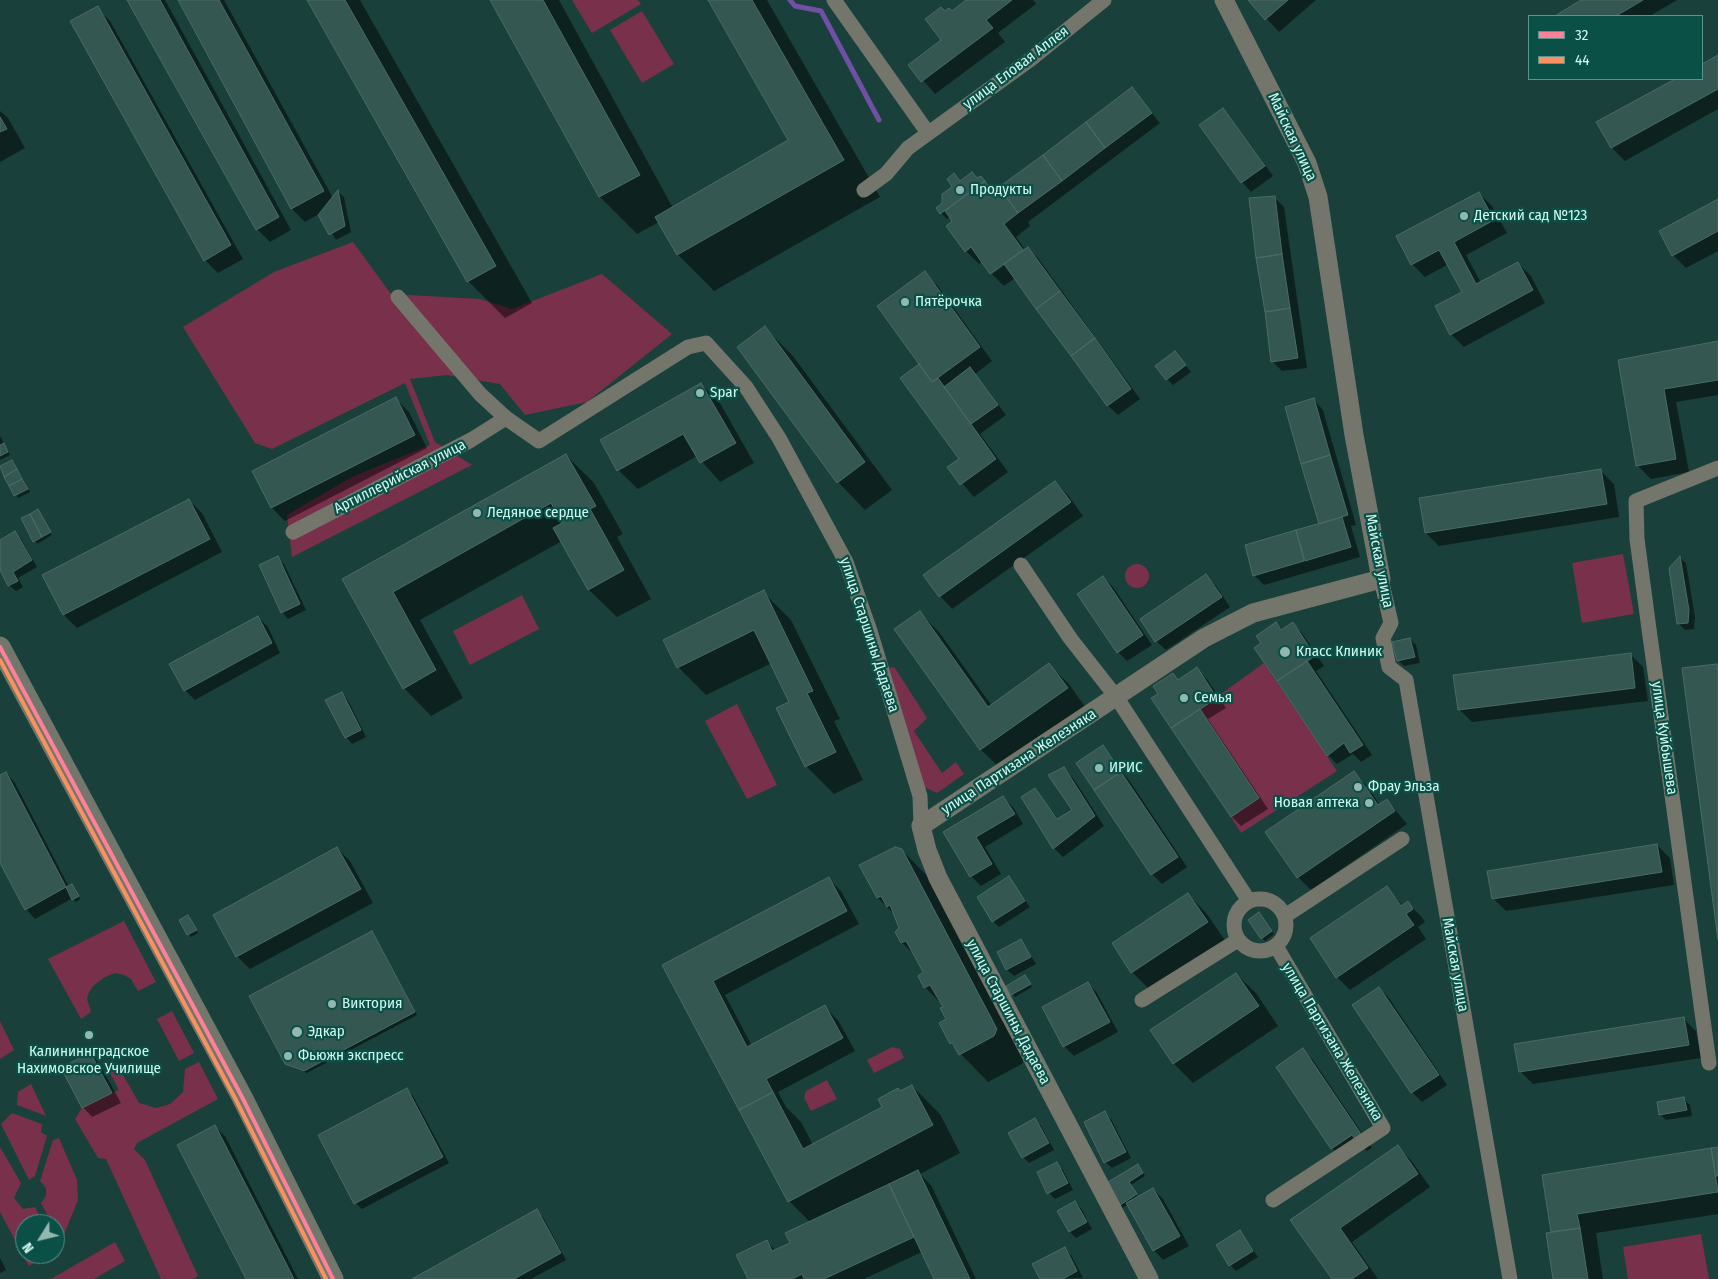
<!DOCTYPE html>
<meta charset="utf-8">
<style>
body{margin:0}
#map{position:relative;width:1718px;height:1279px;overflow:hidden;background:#1a403b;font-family:"Fira Sans Condensed",sans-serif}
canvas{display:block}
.legend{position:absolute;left:1528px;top:15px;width:175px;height:65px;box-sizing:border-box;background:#0a5047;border:1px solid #5a948b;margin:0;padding:6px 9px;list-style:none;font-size:15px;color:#d2f9f0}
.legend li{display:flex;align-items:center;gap:10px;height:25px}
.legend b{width:25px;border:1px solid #5a948b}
.north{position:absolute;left:15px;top:1214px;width:50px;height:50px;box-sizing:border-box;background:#0a5047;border:1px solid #5a948b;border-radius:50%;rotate:234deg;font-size:14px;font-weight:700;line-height:20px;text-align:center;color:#d2f9f0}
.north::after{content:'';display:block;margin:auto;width:18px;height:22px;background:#92b8b1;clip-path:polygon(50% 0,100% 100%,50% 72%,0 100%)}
</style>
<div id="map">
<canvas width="1718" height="1279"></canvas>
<ul class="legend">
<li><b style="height:6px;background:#ff8098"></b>32</li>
<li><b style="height:6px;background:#fa915f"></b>44</li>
</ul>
<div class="north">N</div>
</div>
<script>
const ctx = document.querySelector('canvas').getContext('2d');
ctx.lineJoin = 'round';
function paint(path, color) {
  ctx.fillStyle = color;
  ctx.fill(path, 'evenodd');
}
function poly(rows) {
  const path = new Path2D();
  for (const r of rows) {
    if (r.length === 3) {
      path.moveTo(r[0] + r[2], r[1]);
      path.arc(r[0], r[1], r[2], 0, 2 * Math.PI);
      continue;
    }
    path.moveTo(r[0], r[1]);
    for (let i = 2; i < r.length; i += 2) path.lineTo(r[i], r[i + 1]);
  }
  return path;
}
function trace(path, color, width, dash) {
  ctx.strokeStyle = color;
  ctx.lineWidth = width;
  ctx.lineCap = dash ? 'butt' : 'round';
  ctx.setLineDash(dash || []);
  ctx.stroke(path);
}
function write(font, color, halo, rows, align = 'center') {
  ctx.font = font + ' "Fira Sans Condensed",sans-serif';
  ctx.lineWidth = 4.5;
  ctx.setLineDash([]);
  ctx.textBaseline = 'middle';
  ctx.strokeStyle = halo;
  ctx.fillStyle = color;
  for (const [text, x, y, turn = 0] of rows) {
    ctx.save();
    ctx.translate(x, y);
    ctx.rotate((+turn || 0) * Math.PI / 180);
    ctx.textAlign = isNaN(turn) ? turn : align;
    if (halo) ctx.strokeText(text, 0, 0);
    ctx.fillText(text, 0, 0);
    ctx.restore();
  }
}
const green = poly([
 [572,0,638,0,641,4,592,33],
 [642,11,674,64,642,83,610,30],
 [353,242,391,294,480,299,512,309,602,274,672,334,587,402,525,415,500,384,447,375,410,379,435,442,472,465,292,557,287,515,352,477,430,445,405,383,272,449,255,443,183,327,274,272],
 [1623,554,1634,614,1582,623,1572,563],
 [1137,576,12],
 [522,595,539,629,470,665,453,631],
 [1264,663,1337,771,1241,833,1231,817,1259,798,1200,709],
 [892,667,895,668,927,718,914,731,942,773,956,762,964,774,937,793,924,787,889,668],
 [737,704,777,785,747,799,705,721],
 [124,921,156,982,138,991,131,979,124,975,115,973,105,977,93,986,89,992,87,999,91,1012,81,1019,48,959],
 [172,1011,194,1053,179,1061,157,1019],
 [0,1021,14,1050,0,1059],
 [892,1047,900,1049,904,1058,874,1073,867,1060],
 [199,1062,218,1099,137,1143,134,1149,145,1160,198,1276,193,1279,161,1279,106,1159,98,1158,75,1119,82,1108,119,1090,109,1071,118,1066,139,1103,156,1108,170,1104,183,1092,185,1069],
 [827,1080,837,1099,811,1111,804,1098,806,1091],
 [31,1084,46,1116,17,1105,18,1092],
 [12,1113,42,1124,41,1132,47,1136,35,1176,29,1180,1,1124],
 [59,1138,77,1180,78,1200,61,1242,55,1230,55,1224,52,1224,41,1203,46,1196,46,1188,40,1181,53,1140],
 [0,1147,21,1183,14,1198,23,1209,35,1207,44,1224,25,1224,25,1254,49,1254,29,1266,0,1212],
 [1701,1234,1709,1279,1628,1279,1623,1247],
 [115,1242,125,1261,94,1279,51,1279]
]);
const shadow = poly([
 [129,0,165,0,291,230,270,242,257,229],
 [179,0,224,0,333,198,338,192,344,197,351,232,336,240,319,214,305,222,292,209],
 [308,0,360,0,532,303,505,318,468,281],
 [492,0,559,0,673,208,790,141,709,0,767,0,880,197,714,291,678,255,659,222,637,234,600,197],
 [968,0,1033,0,1036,4,998,33,1005,42,935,94,910,65,942,40,945,12,952,12],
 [1249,0,1316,0,1279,32],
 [1583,0,1677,0,1650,16,1557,16],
 [97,8,110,21,243,259,218,273,205,260],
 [1718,57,1718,109,1625,161,1612,148,1598,123,1678,79,1702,79,1702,66],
 [1132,89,1160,123,1028,222,1030,226,1016,237,1024,248,991,271,991,274,983,261,979,264,966,251,950,217,947,219,941,213,944,203,961,182,981,177,994,193],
 [1223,110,1232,120,1273,176,1251,192,1242,182],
 [0,111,8,118,25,148,0,162],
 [1479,193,1492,206,1507,233,1466,255,1481,283,1518,263,1531,276,1545,303,1464,347,1451,334,1464,292,1449,264,1425,277,1412,264],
 [1274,197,1284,207,1307,368,1282,371,1272,361],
 [1718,200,1718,251,1686,268,1673,255,1660,232],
 [1028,248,1038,258,1140,399,1118,415,1108,406,1015,278,1004,286,992,274],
 [925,273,938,286,992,361,975,374,1006,415,980,434,1008,472,974,497,949,468,960,459,921,365],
 [765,328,793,356,892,490,865,510,838,482],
 [1718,342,1718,395,1676,402,1689,472,1651,479,1638,466,1619,361],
 [1175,353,1191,372,1173,385,1167,379],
 [701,384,720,403,754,463,720,482,697,456,638,489,618,470],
 [396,399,409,412,427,448,285,521,272,508,254,472],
 [1314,400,1323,410,1356,525,1351,526,1360,557,1264,585,1254,575,1246,546,1320,524],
 [0,436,10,455,0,460],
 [566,455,594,483,623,534,617,537,651,599,617,617,589,590,562,541,420,620,463,698,431,716,404,688,343,580],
 [12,461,30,492,18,498,0,468],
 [1601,471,1614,484,1619,517,1439,546,1426,533],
 [1055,482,1068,495,1083,516,952,609,940,596],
 [189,500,202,513,222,552,77,628,64,615],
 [38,511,52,535,37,544,23,519],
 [15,533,21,539,37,567,18,578,23,587,16,591,9,585,0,567,0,541],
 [278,558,284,564,306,610,288,619,282,612],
 [1680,558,1686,563,1695,617,1694,629,1685,630,1678,623],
 [1206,576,1216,586,1230,607,1166,650,1156,641],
 [1103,577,1113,587,1152,645,1127,661,1118,652],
 [763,592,791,620,840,719,834,721,863,780,834,794,806,766,791,702,772,663,706,695,678,667],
 [920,613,939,632,992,706,1049,665,1069,684,1086,708,1001,769,981,750,896,630],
 [258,617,268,627,280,653,195,700,185,690],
 [1276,624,1283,630,1293,624,1302,633,1324,666,1316,671,1372,755,1361,762,1353,754,1337,764,1328,755,1263,644],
 [1410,639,1416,645,1420,663,1404,666,1398,660],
 [1630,654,1643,667,1648,701,1472,722,1459,709],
 [1197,669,1207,679,1226,708,1208,719,1268,809,1241,826,1232,817,1160,694,1173,674,1179,681],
 [342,694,348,700,366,737,352,744,346,737],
 [1103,747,1131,783,1187,867,1162,884,1152,874,1078,763],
 [1064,769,1073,778,1104,826,1063,857,1054,848,1035,790,1059,820,1073,810],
 [6,773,15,783,69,887,72,886,75,888,80,899,76,902,73,898,35,919,26,909,0,861,0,776],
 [1354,773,1367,786,1380,805,1387,800,1407,824,1311,890,1298,877],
 [1003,797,1013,807,1023,824,985,847,1001,874,981,886,971,876,945,833],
 [1657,845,1670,858,1674,885,1506,911,1493,898],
 [337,848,350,861,373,903,250,969,237,956,215,915],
 [902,850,930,879,1024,1057,1022,1064,988,1082,951,1044,940,1024,948,1020,945,1008,925,987,924,972,917,957,902,943,896,932,901,928,896,916,878,898],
 [828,878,841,891,859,924,725,995,752,1046,825,1007,838,1020,855,1051,778,1092,786,1107,801,1122,813,1145,884,1108,901,1092,912,1086,940,1114,960,1153,920,1174,931,1185,976,1279,935,1279,922,1252,864,1279,749,1279,767,1242,776,1251,791,1244,810,1222,789,1201,664,966],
 [1009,878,1030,907,999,927,993,921],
 [1387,887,1403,906,1408,903,1421,916,1425,922,1418,927,1426,939,1350,990,1337,977],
 [1188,894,1207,914,1226,942,1152,992,1132,972],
 [188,916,198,933,191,937,181,920],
 [1261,917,1274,934,1265,941,1262,938],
 [372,932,417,1015,307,1073,289,1066,286,1063],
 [1021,940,1036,964,1014,976,1007,970,998,953],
 [1236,974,1256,993,1278,1026,1193,1083,1174,1064,1152,1031],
 [1025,976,1032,987,1015,997,1007,987],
 [1088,983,1097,993,1118,1032,1074,1056,1064,1046,1043,1007],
 [1379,988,1389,998,1447,1085,1422,1102,1412,1092],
 [1683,1018,1696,1031,1701,1058,1533,1084,1520,1071],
 [1303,1050,1313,1060,1372,1148,1367,1151,1361,1144,1342,1157,1332,1148],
 [90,1053,99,1063,121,1103,92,1117,83,1107],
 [407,1089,413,1096,449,1163,362,1209,355,1203],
 [1684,1099,1690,1105,1692,1116,1666,1120,1660,1114],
 [1105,1113,1111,1119,1131,1158,1112,1168,1105,1162],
 [1035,1120,1041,1126,1054,1150,1029,1163,1023,1157],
 [215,1127,225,1136,298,1279,247,1279],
 [1397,1146,1410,1159,1430,1187,1352,1242,1378,1279,1333,1279,1292,1220],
 [1718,1148,1718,1214,1596,1233,1603,1279,1555,1279,1552,1233,1543,1176],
 [1056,1164,1063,1170,1073,1190,1055,1199,1049,1193],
 [1140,1168,1145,1176,1131,1185,1138,1197,1153,1189,1163,1199,1189,1246,1163,1260,1154,1250,1128,1204,1121,1209,1105,1185],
 [1075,1202,1081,1208,1092,1229,1076,1238,1070,1232],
 [536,1211,543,1217,566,1260,531,1279,415,1279],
 [1240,1232,1258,1257,1236,1271,1230,1265],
 [1064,1248,1071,1255,1083,1278,1042,1279],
 [0,1258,6,1270,0,1273]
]);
const stream = poly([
 [790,0,795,6,821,11,879,120]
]);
const building = poly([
 [127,0,160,0,279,217,256,230,127,0],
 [178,0,219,0,324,191,291,209,178,0],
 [307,0,345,0,496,266,467,282,307,0],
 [490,0,543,0,640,175,599,197,490,0],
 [708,0,752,0,844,160,677,255,655,217,788,140,708,0],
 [966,0,1012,0,986,20,993,28,921,82,908,65,941,40,925,19,941,7,945,11,949,8,952,11,966,0],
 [1248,0,1288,0,1265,20,1248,0],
 [1581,0,1643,0,1616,16,1555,16,1581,0],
 [98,6,231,245,204,261,70,21,98,6],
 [1718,55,1718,89,1611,148,1596,122,1675,79,1702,79,1702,64,1718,55],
 [1132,87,1152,113,1105,148,1086,122,1132,87],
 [1223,108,1265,166,1241,183,1199,125,1223,108],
 [0,117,7,129,0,132,0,117],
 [1086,122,1105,148,1062,181,1043,155,1086,122],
 [1043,155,1062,181,1018,213,999,187,1043,155],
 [972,172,977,178,981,176,985,181,940,214,936,208,942,203,942,194,952,187,947,179,954,173,960,181,972,172],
 [985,181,992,192,999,187,1018,213,1004,224,1023,250,990,274,971,247,965,252,946,226,952,221,945,211,985,181],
 [338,190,345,226,329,235,318,215,338,190],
 [1479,192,1494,220,1454,242,1476,284,1518,262,1533,290,1450,335,1435,306,1462,292,1439,250,1411,265,1396,236,1479,192],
 [1275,196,1282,254,1256,258,1249,198,1275,196],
 [1718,199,1718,231,1672,256,1659,231,1718,199],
 [1028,247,1060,291,1036,309,1004,264,1028,247],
 [1282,254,1290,308,1265,312,1256,258,1282,254],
 [925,271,980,347,932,382,877,306,925,271],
 [1060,291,1095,338,1071,356,1036,309,1060,291],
 [1290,308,1298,358,1271,362,1265,312,1290,308],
 [765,326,865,462,837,483,737,347,765,326],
 [1095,338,1131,389,1107,406,1071,356,1095,338],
 [1718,341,1718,380,1664,389,1676,459,1636,466,1618,360,1718,341],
 [1175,351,1186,365,1166,380,1155,366,1175,351],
 [919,364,932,382,938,378,996,459,960,485,947,467,959,459,900,378,919,364],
 [970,367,998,405,971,424,944,387,970,367],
 [701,383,736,443,700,463,683,434,617,471,600,440,701,383],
 [396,397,415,435,271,508,252,471,396,397],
 [1314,398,1330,455,1301,464,1285,407,1314,398],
 [4,443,8,452,0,456,0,445,4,443],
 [566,454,596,506,590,509,624,570,588,590,553,528,562,523,551,503,393,592,436,670,403,689,342,579,566,454],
 [1330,455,1348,515,1319,524,1301,464,1330,455],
 [12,460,17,469,4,477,0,466,12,460],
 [17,469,22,479,9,486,4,477,17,469],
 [1601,469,1607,504,1425,533,1419,498,1601,469],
 [22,479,28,489,14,496,9,486,22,479],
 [1055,481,1071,502,939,597,923,575,1055,481],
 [189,499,210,539,63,615,42,575,189,499],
 [38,509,51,532,42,537,30,514,38,509],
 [30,514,42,537,33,542,21,518,30,514],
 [1342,517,1351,547,1305,561,1296,530,1342,517],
 [1296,530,1304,561,1253,576,1245,545,1296,530],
 [15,531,32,560,13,572,18,581,8,586,0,570,0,540,15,531],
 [278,556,300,604,281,613,259,565,278,556],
 [1680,556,1689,610,1688,623,1677,624,1669,568,1680,556],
 [1206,574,1222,597,1155,642,1140,619,1206,574],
 [1103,576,1143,635,1117,653,1077,594,1103,576],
 [764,590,813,691,807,693,836,752,805,767,776,708,789,702,754,630,677,668,663,640,764,590],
 [920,611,988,707,1049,663,1068,688,980,750,894,629,920,611],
 [258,616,272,643,184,691,169,664,258,616],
 [1276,622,1281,630,1293,622,1315,656,1277,681,1254,648,1261,643,1256,636,1276,622],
 [1410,638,1415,657,1397,661,1392,642,1410,638],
 [1631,653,1635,688,1458,710,1453,675,1631,653],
 [1307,661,1363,745,1350,753,1344,743,1327,756,1277,681,1307,661],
 [1717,664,1718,673,1718,940,1682,668,1717,664],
 [1197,667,1217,698,1171,728,1151,698,1158,694,1153,686,1173,673,1178,680,1197,667],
 [342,692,361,730,345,738,325,700,342,692],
 [1200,709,1259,798,1231,817,1171,728,1200,709],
 [1103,745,1121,772,1094,790,1076,763,1103,745],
 [1064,767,1095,816,1053,849,1021,797,1035,788,1057,819,1072,810,1048,775,1064,767],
 [1354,771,1378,805,1387,799,1395,811,1297,878,1265,832,1354,771],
 [6,772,66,887,25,910,0,863,0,775,6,772],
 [1121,772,1178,857,1151,875,1094,790,1121,772],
 [1003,796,1015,814,976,837,992,864,970,877,943,832,1003,796],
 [1657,844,1662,872,1492,899,1487,871,1657,844],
 [337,847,361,889,236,957,213,915,337,847],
 [895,847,902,849,997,1029,994,1036,959,1055,952,1043,950,1044,939,1023,946,1019,940,1008,943,1007,930,985,924,988,918,976,923,972,915,957,906,941,901,943,895,932,899,928,890,905,887,907,881,896,877,898,859,865,895,847],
 [1009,876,1025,901,992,922,977,897,1009,876],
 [829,877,847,911,713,981,747,1047,825,1005,843,1038,766,1079,773,1092,739,1110,662,965,829,877],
 [72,884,79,896,72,900,66,887,72,884],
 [1387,886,1401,906,1408,901,1413,909,1406,914,1414,925,1336,978,1310,938,1387,886],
 [1188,893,1208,922,1131,973,1112,943,1188,893],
 [1259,912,1272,931,1261,939,1248,920,1259,912],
 [188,915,197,930,187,935,179,920,188,915],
 [372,931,415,1012,304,1071,285,1064,249,996,372,931],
 [1021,939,1031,957,1006,970,997,952,1021,939],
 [1236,973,1259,1006,1173,1064,1150,1030,1236,973],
 [1025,975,1031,984,1011,995,1006,986,1025,975],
 [1088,982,1110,1022,1063,1047,1042,1007,1088,982],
 [1379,987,1439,1075,1411,1093,1352,1005,1379,987],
 [1684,1017,1689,1045,1519,1072,1514,1044,1684,1017],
 [1303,1048,1363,1137,1357,1142,1352,1135,1331,1149,1276,1067,1303,1048],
 [90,1052,112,1093,82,1108,61,1068,90,1052],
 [912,1085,933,1125,788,1202,739,1110,773,1092,803,1149,882,1107,878,1099,898,1088,900,1091,912,1085],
 [407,1088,443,1157,354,1204,318,1135,407,1088],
 [1684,1097,1687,1110,1659,1115,1657,1102,1684,1097],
 [1105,1111,1126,1152,1104,1163,1084,1122,1105,1111],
 [1035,1118,1049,1143,1022,1158,1008,1133,1035,1118],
 [215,1125,265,1222,294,1279,246,1279,240,1267,177,1145,215,1125],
 [1398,1145,1418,1174,1340,1228,1368,1268,1352,1279,1332,1279,1290,1220,1398,1145],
 [1718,1147,1718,1176,1716,1176,1711,1148,1718,1147],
 [1711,1148,1718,1192,1577,1214,1580,1228,1551,1232,1542,1175,1711,1148],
 [1057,1162,1068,1183,1047,1194,1037,1172,1057,1162],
 [1138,1164,1143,1173,1129,1182,1137,1194,1117,1207,1103,1185,1138,1164],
 [918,1170,970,1279,934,1279,889,1184,918,1170],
 [889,1184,914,1237,824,1279,804,1279,802,1274,792,1279,748,1279,736,1255,767,1240,772,1251,790,1243,785,1233,889,1184],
 [1153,1188,1180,1236,1153,1251,1126,1203,1153,1188],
 [1075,1201,1087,1222,1069,1232,1057,1211,1075,1201],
 [537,1209,561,1253,514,1279,412,1279,537,1209],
 [1580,1228,1588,1279,1553,1279,1546,1233,1580,1228],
 [1240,1230,1253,1251,1229,1266,1216,1245,1240,1230],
 [1065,1247,1077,1271,1063,1279,1040,1279,1032,1264,1065,1247]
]);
const minor = poly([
 [834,0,928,133],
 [864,190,886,174,908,148,1031,59,1104,0],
 [398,297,480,394,506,418,539,441,688,347,706,343,746,387,779,438,846,562,870,631,920,796,921,826],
 [293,532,471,440,506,418],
 [1021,565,1070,638,1117,698,1249,901],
 [1381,579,1391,623,1383,638,1389,667,1406,680,1510,1279],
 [1260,925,26],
 [1285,916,1402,839],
 [1142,1000,1238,940],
 [1709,1063,1649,629,1637,539,1636,501,1718,468],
 [1273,1200,1383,1128,1276,946]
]);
const tertiary = poly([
 [1149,1279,938,878,927,850,921,826,1204,638,1253,613,1381,579,1354,435,1318,197,1307,163,1224,0]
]);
const secondary = poly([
 [0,647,242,1097,333,1279]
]);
const bus1 = poly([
 [0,647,242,1097,333,1279]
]);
const bus2 = poly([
 [0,660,236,1100,326,1279]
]);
const markers = [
 [960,190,5,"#92b8b1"],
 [1464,216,5,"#92b8b1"],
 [905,302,5,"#92b8b1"],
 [700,393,5,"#92b8b1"],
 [477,513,5,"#92b8b1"],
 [1285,652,6,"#92b8b1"],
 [1184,698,5,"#92b8b1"],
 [1099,768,5,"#92b8b1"],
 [1358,787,5,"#92b8b1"],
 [1369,803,5,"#92b8b1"],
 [332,1004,5,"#92b8b1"],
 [297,1032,6,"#92b8b1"],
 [89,1035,5,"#92b8b1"],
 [288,1056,5,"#92b8b1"]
];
const streetNames = [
 ["улица Еловая Аллея",1016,68,-37],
 ["Майская улица",1292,137,65],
 ["Артиллерийская улица",400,477,-27],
 ["Майская улица",1379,561,79],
 ["улица Старшины Дадаева",869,635,72],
 ["улица Куйбышева",1664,738,82],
 ["улица Партизана Железняка",1019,762,-33],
 ["Майская улица",1455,965,80],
 ["улица Старшины Дадаева",1008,1012,62],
 ["улица Партизана Железняка",1332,1042,59]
];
const poiNames = [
 ["Продукты",970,190],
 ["Детский сад №123",1474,216],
 ["Пятёрочка",915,302],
 ["Spar",710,393],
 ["Ледяное сердце",487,513],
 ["Класс Клиник",1296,652],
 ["Семья",1194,698],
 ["ИРИС",1109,768],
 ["Фрау Эльза",1368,787],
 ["Новая аптека",1359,803,"right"],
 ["Виктория",342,1004],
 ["Эдкар",308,1032],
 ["Калининнградское",89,1052,"center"],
 ["Нахимовское Училище",89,1069,"center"],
 ["Фьюжн экспресс",298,1056]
];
paint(green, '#79304b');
paint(shadow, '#0007');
trace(stream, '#7050a4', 5);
paint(building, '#345751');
trace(building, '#4b6b66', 1);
trace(minor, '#74766c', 15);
trace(tertiary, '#74766c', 19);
trace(secondary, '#72766b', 21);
trace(bus1, '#ff8098', 4);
trace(bus2, '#fa915f', 4);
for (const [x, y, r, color] of markers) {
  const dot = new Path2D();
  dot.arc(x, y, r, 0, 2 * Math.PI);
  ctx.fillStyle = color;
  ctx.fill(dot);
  trace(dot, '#0a5047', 2);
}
write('15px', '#d2f9f0', '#0a5047', streetNames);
write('15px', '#d2f9f0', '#0a5047', poiNames, 'left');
</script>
